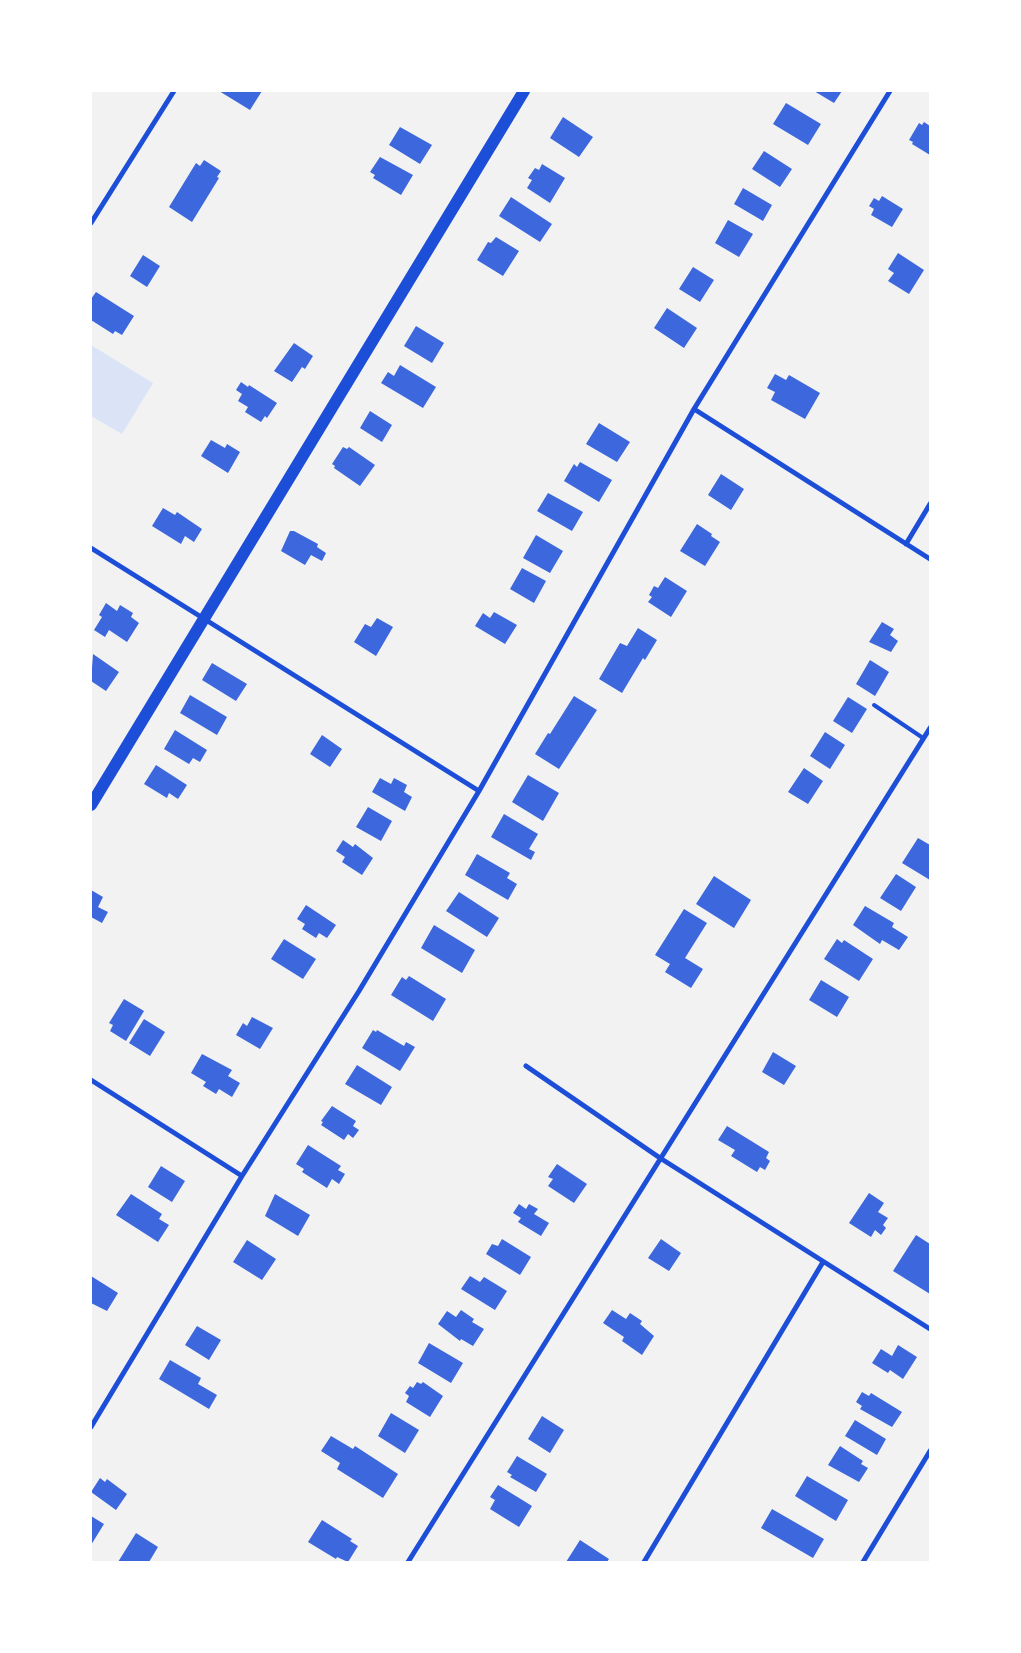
<!DOCTYPE html>
<style>
body{margin:0}
#map{position:relative;width:1021px;height:1653px;overflow:hidden;background:#f2f2f2;font-family:"Libre Baskerville",serif}
canvas{display:block}
.frame{position:absolute;inset:0;border:92px solid #fff;pointer-events:none}
</style>
<div id="map">
<canvas width="1021" height="1653"></canvas>
<div class="frame"></div>
</div>
<script>
const ctx = document.querySelector('canvas').getContext('2d');
ctx.lineJoin = 'round';
function paint(path, color) {
  ctx.fillStyle = color;
  ctx.fill(path, 'evenodd');
}
function poly(rows) {
  const path = new Path2D();
  for (const r of rows) {
    path.moveTo(r[0], r[1]);
    for (let i = 2; i < r.length; i += 2) path.lineTo(r[i], r[i + 1]);
  }
  return path;
}
function trace(path, color, width, dash) {
  ctx.strokeStyle = color;
  ctx.lineWidth = width;
  ctx.lineCap = dash ? 'butt' : 'round';
  ctx.setLineDash(dash || []);
  ctx.stroke(path);
}
const green = poly([
 [91,345,153,383,122,434,91,416]
]);
const building = poly([
 [219,91,262,91,250,110],
 [814,91,842,91,834,103],
 [786,103,821,124,808,145,773,124],
 [563,117,593,137,579,157,550,138],
 [924,122,930,126,930,155,912,144,913,142,909,140,919,123,922,125],
 [400,127,432,145,420,164,389,145],
 [764,151,792,169,780,187,752,169],
 [380,157,413,175,401,195,373,178,375,175,370,172],
 [204,160,221,171,217,177,219,178,192,222,169,207,196,163,200,166],
 [542,164,565,178,550,203,527,188,532,180,528,178,535,168,539,170],
 [743,188,772,205,763,221,734,204],
 [882,196,903,209,892,227,871,215,874,209,869,206,874,198,879,201],
 [511,197,552,224,540,242,499,216],
 [728,220,753,234,739,257,715,243],
 [496,237,519,251,503,276,477,260,488,242,491,243],
 [898,253,924,270,909,294,888,281,894,273,888,269],
 [143,255,160,266,147,287,130,276],
 [693,267,714,280,700,302,679,289],
 [96,292,134,316,122,335,115,331,113,334,91,320,91,299],
 [667,308,697,328,684,348,654,328],
 [416,326,444,343,432,363,404,346],
 [294,343,313,356,305,369,302,367,292,382,274,371],
 [400,365,436,387,423,408,381,383,388,372,394,376],
 [775,374,786,380,789,375,820,393,805,419,771,400,775,392,767,388],
 [241,382,248,387,249,385,277,403,267,418,265,416,261,422,245,412,248,407,238,401,242,394,236,390],
 [370,411,392,425,382,442,360,428],
 [599,423,630,442,617,462,586,444],
 [211,440,225,448,227,444,240,452,228,473,201,456],
 [343,447,347,449,349,447,375,465,360,486,334,468,335,466,332,464],
 [580,462,612,480,599,502,564,481,574,464,577,467],
 [721,474,744,489,731,510,708,495],
 [548,493,583,512,572,531,537,511],
 [163,508,175,515,177,512,202,529,194,542,185,536,181,544,152,526],
 [697,524,712,534,711,536,720,542,705,566,680,551],
 [290,531,294,531,318,544,317,547,326,553,322,561,311,555,305,565,281,551],
 [536,535,563,551,550,573,523,558],
 [522,568,546,581,534,603,510,589],
 [665,577,687,591,671,617,648,602,652,597,649,595,654,586,658,588],
 [106,603,117,611,120,605,133,613,131,617,139,623,127,642,109,630,105,637,94,630,102,617,99,615],
 [494,612,517,625,505,644,475,626,483,613,490,618],
 [377,618,393,627,376,656,354,642,365,624,371,627],
 [882,622,894,629,890,635,898,641,891,652,869,642],
 [638,628,657,640,645,660,643,658,622,693,599,679,620,643,627,646],
 [93,654,119,672,106,691,91,681],
 [870,660,889,672,875,696,856,684],
 [212,663,247,684,236,701,202,680],
 [190,695,227,717,217,735,180,713],
 [574,696,597,710,559,769,535,754,548,733,550,734],
 [848,697,867,709,852,733,833,721],
 [175,730,207,750,200,762,193,758,189,764,164,749],
 [825,732,845,745,830,769,810,756],
 [322,735,342,749,330,767,310,754],
 [156,765,187,785,178,799,169,793,167,798,144,784],
 [804,768,823,781,808,804,788,792],
 [528,775,559,793,543,821,512,802],
 [380,778,391,784,394,778,407,785,404,792,412,797,405,811,372,792],
 [368,807,392,821,381,841,356,827],
 [504,814,538,834,529,849,535,852,531,860,491,837],
 [918,838,930,845,930,880,902,863],
 [343,840,353,847,355,844,373,858,362,875,342,862,345,857,336,851],
 [477,854,510,873,507,878,517,884,508,900,465,875],
 [896,874,916,887,901,911,880,898],
 [714,876,751,900,734,928,696,904],
 [91,890,103,897,98,907,108,912,102,923,91,917],
 [459,892,499,918,487,937,446,911],
 [306,905,336,925,327,938,319,933,316,938,302,929,305,924,297,919],
 [865,906,894,923,892,927,908,937,899,950,882,940,880,944,853,925],
 [684,909,707,923,685,958,703,969,691,988,665,972,670,964,655,955],
 [434,925,475,950,462,973,421,948],
 [284,939,316,959,303,979,271,959],
 [837,939,842,943,844,940,873,959,859,981,824,959],
 [409,976,446,999,433,1021,391,995,402,977,406,980],
 [821,980,849,997,837,1017,809,1000],
 [124,999,144,1011,126,1041,110,1031,113,1025,109,1023],
 [252,1017,273,1028,260,1049,236,1035,243,1023,247,1026],
 [144,1019,165,1032,150,1056,129,1043],
 [373,1030,376,1032,377,1030,404,1046,406,1042,415,1047,400,1071,362,1048],
 [773,1052,796,1066,784,1085,762,1072],
 [202,1054,232,1070,228,1076,240,1083,232,1097,219,1089,216,1094,203,1086,206,1082,191,1073],
 [357,1065,392,1087,381,1105,345,1084],
 [332,1106,356,1121,353,1126,359,1130,353,1138,348,1134,344,1140,321,1125,323,1122,321,1121],
 [727,1126,769,1152,766,1158,770,1161,765,1170,760,1167,757,1172,731,1156,735,1150,718,1140],
 [308,1145,341,1166,338,1170,345,1174,339,1184,332,1179,327,1188,302,1172,304,1169,296,1164],
 [557,1164,587,1184,574,1203,548,1186,553,1179,548,1177],
 [161,1166,185,1181,172,1202,148,1187],
 [869,1193,884,1203,878,1212,888,1218,883,1225,886,1228,881,1235,875,1230,871,1237,849,1223],
 [131,1194,162,1214,159,1219,169,1225,158,1242,116,1215],
 [275,1194,310,1215,298,1236,265,1216],
 [519,1204,526,1209,529,1204,538,1209,534,1214,549,1223,541,1236,518,1222,521,1218,513,1213],
 [916,1235,930,1244,930,1294,893,1271],
 [502,1239,531,1257,520,1275,486,1254,492,1244,498,1246],
 [661,1239,681,1253,669,1271,648,1258],
 [247,1240,276,1259,262,1280,233,1262],
 [91,1276,118,1293,107,1311,91,1303],
 [470,1276,480,1282,484,1277,507,1291,495,1310,461,1289],
 [461,1310,474,1319,472,1322,484,1329,473,1346,461,1339,460,1341,438,1324,447,1311,456,1317],
 [612,1310,626,1319,630,1313,642,1321,640,1324,654,1336,642,1355,622,1341,624,1337,603,1323],
 [197,1326,221,1340,209,1360,185,1345],
 [429,1343,463,1363,451,1383,418,1363],
 [898,1345,917,1357,903,1379,890,1370,888,1373,872,1363,881,1349,892,1356],
 [170,1360,201,1378,198,1384,217,1395,209,1409,159,1379],
 [417,1382,421,1384,423,1382,443,1396,430,1417,406,1402,409,1396,405,1393,410,1386,413,1388],
 [862,1392,869,1396,871,1393,902,1412,892,1427,860,1409,862,1406,856,1402],
 [391,1413,419,1430,405,1453,378,1436],
 [542,1416,564,1430,550,1453,528,1439],
 [855,1420,886,1439,877,1455,845,1436],
 [331,1436,353,1449,355,1446,398,1474,383,1498,337,1469,340,1463,321,1451],
 [840,1446,863,1461,861,1464,868,1468,859,1482,828,1465],
 [517,1456,547,1474,536,1492,510,1477,512,1475,507,1472],
 [807,1476,848,1500,836,1521,795,1496],
 [100,1478,105,1482,107,1479,127,1494,116,1510,91,1492],
 [498,1485,532,1506,519,1527,490,1509,495,1500,490,1497],
 [772,1509,824,1539,813,1558,761,1528],
 [91,1516,104,1524,91,1545],
 [322,1520,352,1539,350,1541,358,1546,348,1562,337,1557,336,1559,308,1542],
 [136,1533,158,1547,149,1562,118,1562],
 [580,1540,609,1559,607,1562,566,1562]
]);
const service = poly([
 [874,705,923,738]
]);
const minor = poly([
 [91,223,174,91],
 [694,409,930,559],
 [906,544,930,504],
 [91,548,479,791],
 [526,1066,660,1158,930,1329],
 [91,1080,242,1176],
 [91,1427,242,1176,359,991,479,791,694,409,890,91],
 [408,1562,930,728],
 [644,1562,823,1262],
 [863,1562,930,1451]
]);
const primary = poly([
 [91,805,524,91]
]);
paint(green, '#dbe4f7');
paint(building, '#3d67dc');
trace(service, '#1d4ed8', 4);
trace(minor, '#1d4ed8', 5);
trace(primary, '#1d4ed8', 12);
</script>
